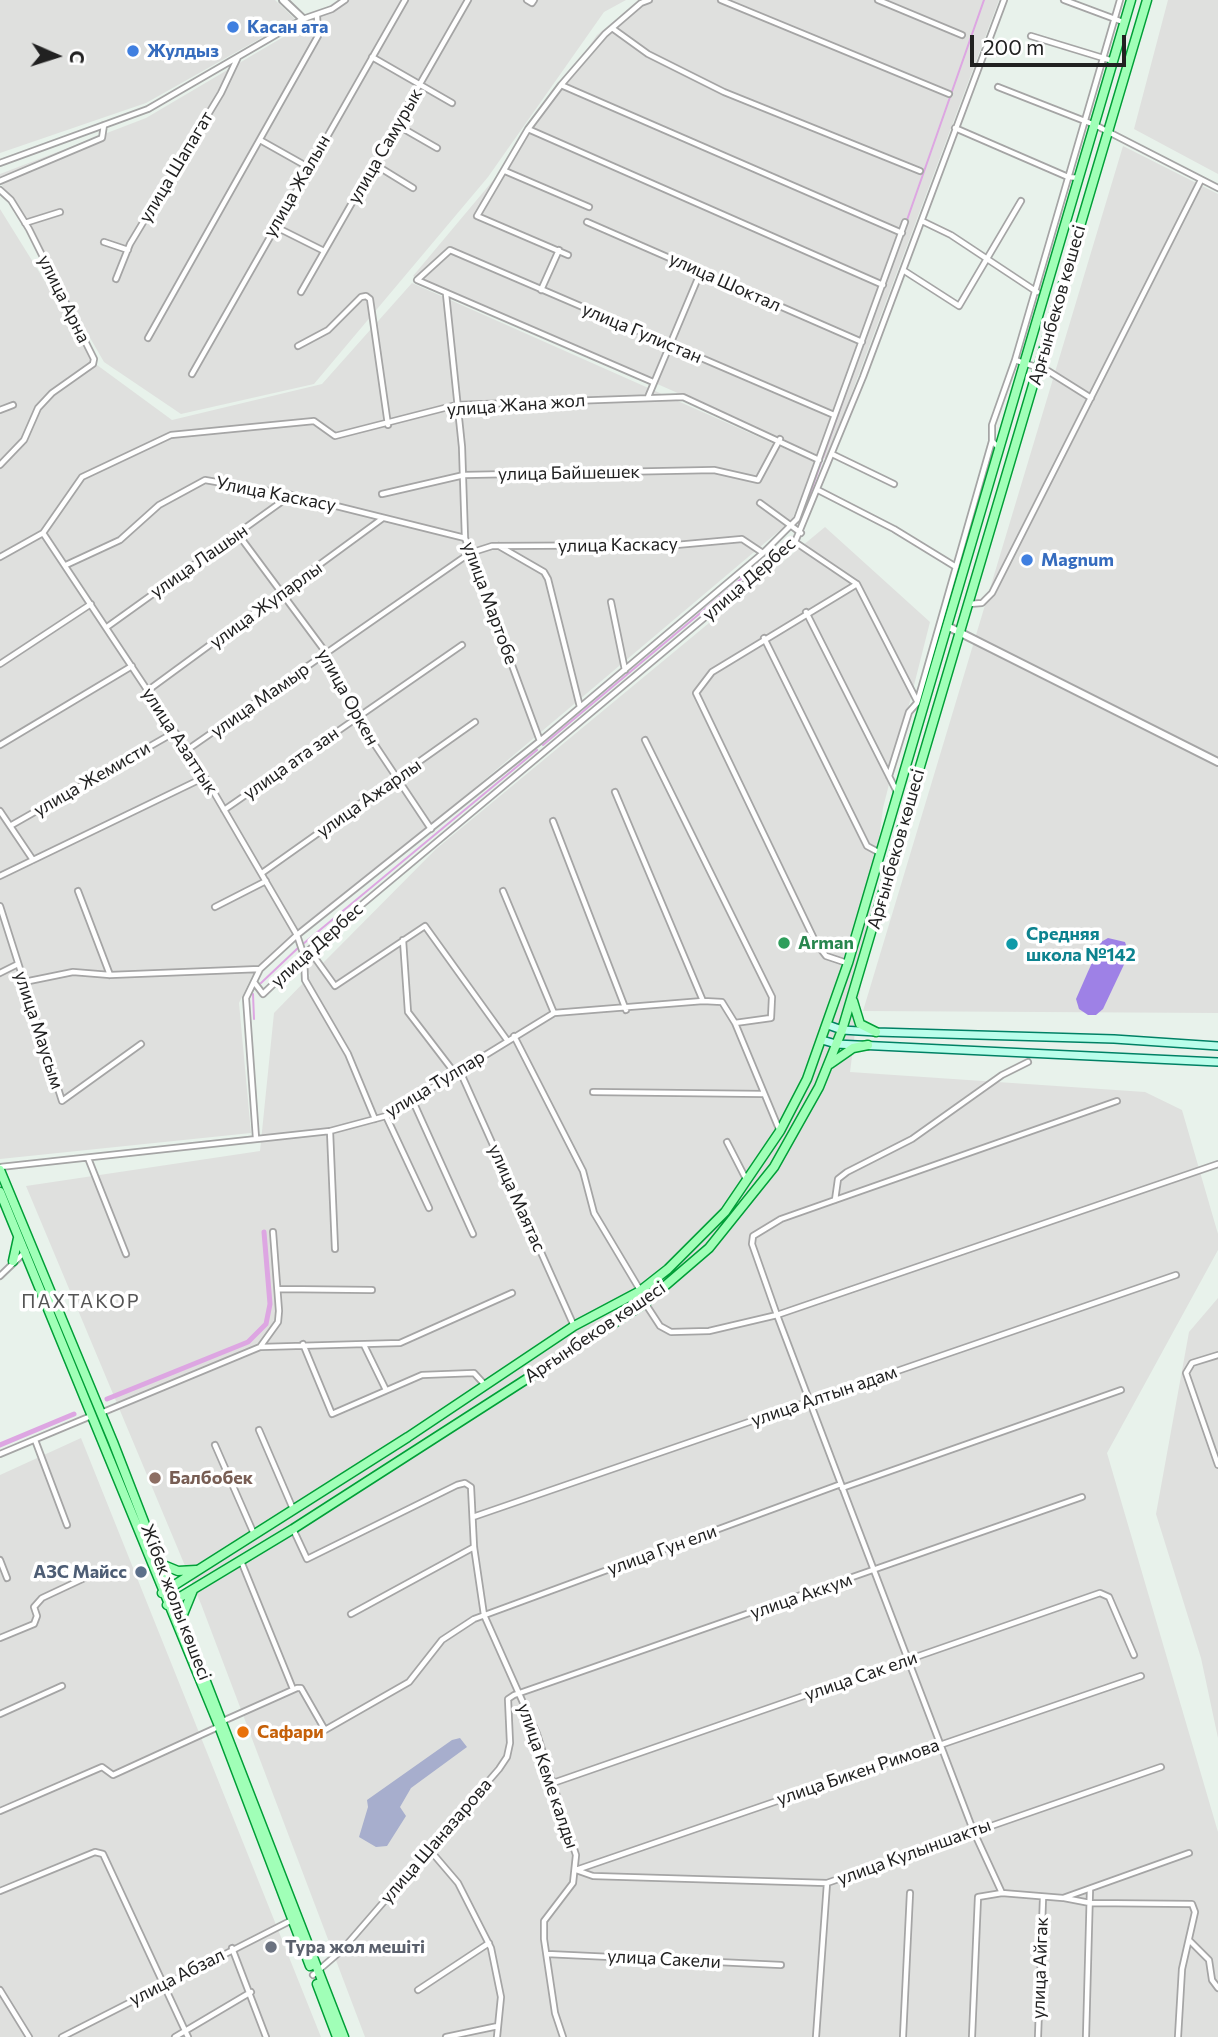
<!DOCTYPE html>
<meta charset="utf-8">
<style>
body{margin:0}
#map{position:relative;width:1218px;height:2037px;overflow:hidden;background:#e8f2eb;font-family:Commissioner,sans-serif}
canvas{display:block}
.north{position:absolute;left:21px;top:21px;width:70px;height:70px;-webkit-text-stroke:5px #fff;paint-order:stroke;rotate:93deg;font-size:19px;font-weight:700;line-height:28px;text-align:center;color:#212121}
.north::after{content:'';display:block;margin:auto;width:24px;height:32px;background:#212121;clip-path:polygon(50% 0,100% 100%,50% 72%,0 100%)}
.scale{position:absolute;left:970px;top:35px;width:156px;height:32px;box-sizing:border-box;border:4px solid #212121;border-top:0;padding-left:9px;font-size:21px;line-height:24px;white-space:nowrap;color:#212121;-webkit-text-stroke:5px #fff;paint-order:stroke}
</style>
<div id="map">
<canvas width="1218" height="2037"></canvas>
<div class="north">С</div>
<div class="scale">200 m</div>
</div>
<script>
const ctx = document.querySelector('canvas').getContext('2d');
ctx.lineJoin = 'round';
function paint(path, color) {
  ctx.fillStyle = color;
  ctx.fill(path, 'evenodd');
}
function poly(rows) {
  const path = new Path2D();
  for (const r of rows) {
    path.moveTo(r[0], r[1]);
    for (let i = 2; i < r.length; i += 2) path.lineTo(r[i], r[i + 1]);
  }
  return path;
}
function trace(path, color, width, dash) {
  ctx.strokeStyle = color;
  ctx.lineWidth = width;
  ctx.lineCap = dash ? 'butt' : 'round';
  ctx.setLineDash(dash || []);
  ctx.stroke(path);
}
function write(font, color, halo, rows, align = 'center') {
  ctx.font = font + ' Commissioner,sans-serif';
  ctx.lineWidth = 7;
  ctx.setLineDash([]);
  ctx.textBaseline = 'middle';
  ctx.strokeStyle = halo;
  ctx.fillStyle = color;
  for (const [text, x, y, turn = 0] of rows) {
    ctx.save();
    ctx.translate(x, y);
    ctx.rotate((+turn || 0) * Math.PI / 180);
    ctx.textAlign = isNaN(turn) ? turn : align;
    if (halo) ctx.strokeText(text, 0, 0);
    ctx.fillText(text, 0, 0);
    ctx.restore();
  }
}
const residential = poly([
 [0,0,275,0,295,19,146,103,0,153],
 [346,0,626,0,604,12,488,177,314,384,181,414,104,362,0,182,0,174,146,118],
 [639,0,999,0,827,459,413,276,496,177,597,35],
 [1168,0,1218,0,1218,174,1134,129],
 [1123,146,1218,194,1218,1013,863,1011],
 [0,209,97,365,172,420,322,384,412,283,815,462,792,520,252,976,239,1003,251,1133,0,1159],
 [825,527,930,622,883,808,850,1072,1145,1092,1182,1110,1218,1234,1218,1250,1107,1453,1218,1832,1218,2037,365,2037,201,1604,26,1186,260,1151,274,1013,310,976,304,961,310,951,321,965,436,849],
 [1218,1298,1218,1738,1201,1658,1156,1514,1189,1332],
 [81,1438,321,2037,0,2037,0,1475]
]);
const cemetery = poly([
 [460,1738,467,1747,411,1788,400,1807,406,1816,387,1846,376,1847,359,1837,368,1807,367,1800,452,1740]
]);
const pitch = poly([
 [1108,938,1125,942,1129,954,1103,1009,1096,1015,1088,1015,1079,1009,1076,999,1101,942]
]);
const stream = poly([
 [907,220,984,0],
 [799,525,865,338],
 [543,745,791,537],
 [303,944,537,750],
 [261,983,299,947],
 [253,994,254,1019]
]);
const canal = poly([
 [107,1399,248,1342,266,1324,270,1304,264,1232],
 [0,1445,74,1414]
]);
const minor = poly([
 [527,0,532,3,534,0],
 [721,0,949,94],
 [878,0,962,35],
 [1064,0,1123,22],
 [612,28,648,54,724,92,920,171],
 [1031,36,1113,61],
 [372,57,452,103],
 [561,85,902,233],
 [998,87,1095,125,1218,188],
 [397,125,437,148],
 [955,128,1068,177,1079,178],
 [528,129,883,285],
 [260,140,308,167],
 [0,163,148,109,303,19,332,9,345,0],
 [374,164,413,188],
 [505,171,589,207],
 [0,181,102,138,104,125],
 [0,190,11,200,29,229,94,359,93,364,52,393,38,408,24,440,0,465],
 [922,221,951,235,1037,292],
 [587,222,862,342],
 [25,223,60,212],
 [274,226,324,251],
 [104,242,128,250],
 [568,255,477,216,528,129,561,85,605,34,641,3,649,0],
 [903,270,959,306,1021,201],
 [116,279,130,244,221,93,238,57],
 [541,290,559,250],
 [301,292,468,0],
 [446,294,462,447,465,538,540,741],
 [148,338,318,36,317,15],
 [298,346,328,330,361,297,366,296,370,299,388,425],
 [1015,360,1120,0],
 [192,374,405,0],
 [653,382,417,280,450,250,834,415],
 [648,397,701,271],
 [0,410,13,405],
 [999,448,992,441,992,425,1015,360,1048,371,1091,398],
 [832,454,894,484],
 [818,490,894,529,956,567],
 [382,494,464,475,714,470,758,480,780,439],
 [760,503,801,533],
 [43,533,205,777,297,935,304,956,305,980,348,1054,375,1119],
 [238,534,327,654,357,718,431,829],
 [795,542,857,584,917,701],
 [499,546,544,572,548,579,580,707],
 [0,557,43,533,82,477,171,435,314,421,335,436,456,405,683,397,819,460],
 [66,565,120,540,159,505,205,480,292,495,465,538],
 [611,602,625,670],
 [969,604,982,603,992,593,1201,180],
 [806,612,897,792],
 [107,627,291,495],
 [764,638,867,846,880,853],
 [0,664,91,604],
 [147,691,383,518],
 [645,740,772,997,771,1018,735,1023],
 [0,745,132,666],
 [187,750,470,553,492,546,676,545,742,539,763,553],
 [889,776,909,712,917,703,992,441],
 [615,792,703,1001],
 [224,810,462,645],
 [0,811,33,860],
 [553,821,626,1010],
 [10,826,175,732],
 [262,873,475,722],
 [0,876,205,777],
 [78,891,110,975],
 [503,891,554,1013],
 [0,906,62,1101,141,1044],
 [215,907,266,881],
 [403,940,408,1012,454,1072],
 [310,951,335,986,425,926,507,1040],
 [847,963,826,956,816,943,696,693,712,672,857,584],
 [0,973,18,964],
 [24,982,73,972,110,975,260,969,297,935,540,741,763,553,797,519,905,222],
 [254,982,263,994,323,937,795,542,863,377,1004,0],
 [514,1036,583,1171,594,1213,640,1290],
 [459,1069,574,1326],
 [593,1092,764,1094],
 [412,1099,473,1234],
 [386,1116,429,1208],
 [330,1131,335,1249],
 [256,1138,246,998,260,969],
 [727,1142,747,1181],
 [88,1158,126,1254],
 [0,1167,330,1131,386,1116,554,1013,703,1001,722,1002,735,1023,779,1129],
 [835,1200,838,1179,847,1172,912,1139,1002,1075,1028,1062],
 [0,1276,26,1251],
 [278,1289,372,1290],
 [645,1303,660,1326,671,1332,709,1331,777,1315,1218,1164],
 [303,1344,332,1414,422,1375,474,1373,485,1385],
 [364,1345,386,1390],
 [261,1347,400,1343,512,1293],
 [1218,1355,1192,1363,1186,1373,1218,1465],
 [101,1413,260,1347,278,1322,279,1311,273,1232],
 [259,1430,293,1509],
 [35,1440,67,1525],
 [215,1445,254,1534],
 [0,1454,91,1416],
 [842,1488,1121,1390],
 [473,1517,1176,1275],
 [293,1529,307,1559,457,1485,465,1483,471,1487,474,1547,484,1615,537,1734,576,1855,573,1883,544,1921,544,1939,555,2013,563,2037],
 [0,1560,7,1578],
 [241,1561,293,1689],
 [351,1614,474,1547],
 [0,1638,34,1624,37,1616,34,1607,42,1598,106,1568],
 [0,1714,62,1686],
 [223,1721,297,1688,301,1688,325,1730,409,1682,442,1640,474,1619,841,1484],
 [553,1783,1100,1593,1109,1597,1134,1655],
 [0,1811,102,1767,113,1775,218,1727],
 [429,1849,458,1883,491,1948,501,1997,497,2037],
 [576,1870,593,1876,827,1883,1161,1767],
 [576,1870,1141,1676],
 [0,1891,95,1852,103,1854,188,2037],
 [1002,1893,973,1830,841,1484,777,1315,752,1244,753,1236,781,1219,835,1200,1117,1101],
 [1064,1898,1090,1903,1192,1904,1195,1912,1182,1969,1178,2037],
 [1189,1940,1209,1960,1212,1980,1218,1988],
 [232,1948,266,2037],
 [547,1954,781,1965],
 [313,1975,342,1950,499,1769,507,1757,510,1743,508,1699,514,1695,1082,1497],
 [0,1990,29,2037],
 [418,1990,489,1943],
 [62,2037,292,1920],
 [175,2037,251,1992],
 [446,2037,498,2026],
 [816,2037,827,1883],
 [903,2037,910,1893],
 [972,2037,978,1897,1002,1893,1063,1898,1189,1853],
 [1038,2037,1043,1898],
 [1086,2037,1090,1889]
]);
const tertiary = poly([
 [283,0,303,19],
 [947,626,1218,762]
]);
const secondary = poly([
 [828,1025,842,1030,876,1032,1114,1039,1218,1046],
 [822,1040,836,1044,1218,1062]
]);
const primary = poly([
 [853,1001,860,1024,876,1032],
 [830,1064,853,1048,868,1045],
 [0,1170,113,1442,344,2037],
 [0,1192,219,1726,310,1966],
 [13,1261,18,1238],
 [161,1564,178,1571,196,1570],
 [162,1593,408,1437,574,1326,640,1291,668,1269,725,1212,780,1131,807,1079,848,963,1131,0],
 [167,1605,293,1529,645,1303,709,1248,774,1167,819,1087,842,1030,1147,0],
 [182,1617,193,1590],
 [317,1984,337,2037]
]);
const markers = [
 [233,27,7,"#3f7fe0"],
 [133,51,7,"#3f7fe0"],
 [1027,560,7,"#3f7fe0"],
 [784,943,7,"#2e9e5b"],
 [1012,944,7,"#0f9aa8"],
 [155,1478,7,"#8d6e63"],
 [141,1572,7,"#5c6f8a"],
 [243,1732,7,"#e8710a"],
 [271,1947,7,"#6b7280"]
];
const shopNames = [
 ["Касан ата",247,27],
 ["Жулдыз",147,51],
 ["Magnum",1041,560]
];
const streetNames = [
 ["улица Самурык",385,146,-60],
 ["улица Шапагат",176,167,-59],
 ["улица Жалын",297,186,-60],
 ["улица Шоктал",725,282,24],
 ["улица Арна",64,299,64],
 ["Арғынбеков көшесі",1057,305,-74],
 ["улица Гулистан",642,333,23],
 ["улица Жана жол",516,405,-4],
 ["улица Байшешек",569,473,-1],
 ["Улица Каскасу",276,494,11],
 ["улица Каскасу",618,545,-1],
 ["улица Лашын",199,561,-35],
 ["улица Дербес",749,579,-41],
 ["улица Мартобе",490,603,70],
 ["улица Жупарлы",266,605,-36],
 ["улица Оркен",348,697,61],
 ["улица Мамыр",260,700,-35],
 ["улица Азаттык",180,741,57],
 ["улица ата зан",291,763,-35],
 ["улица Жемисти",92,779,-30],
 ["улица Ажарлы",369,798,-35],
 ["Арғынбеков көшесі",896,849,-74],
 ["улица Дербес",317,945,-42],
 ["улица Маусым",39,1030,72],
 ["улица Тулпар",435,1084,-31],
 ["улица Маятас",517,1198,66],
 ["Арғынбеков көшесі",595,1332,-34],
 ["улица Алтын адам",824,1396,-19],
 ["улица Гун ели",662,1550,-20],
 ["улица Аккум",801,1596,-19],
 ["Жібек жолы көшесі",176,1602,69],
 ["улица Сак ели",861,1676,-19],
 ["улица Бикен Римова",858,1772,-19],
 ["улица Кеме калды",548,1776,71],
 ["улица Шаназарова",436,1841,-49],
 ["улица Кулыншакты",914,1852,-20],
 ["улица Сакели",664,1959,3],
 ["улица Айгак",1040,1968,-88],
 ["улица Абзал",177,1977,-27]
];
const cultureNames = [
 ["Средняя",1026,934],
 ["школа №142",1026,955]
];
const leisureNames = [
 ["Arman",798,943]
];
const educationNames = [
 ["Балбобек",169,1478]
];
const serviceNames = [
 ["АЗС Майсс",127,1572]
];
const foodNames = [
 ["Сафари",257,1732]
];
const worshipNames = [
 ["Тура жол мешіті",285,1947]
];
const neighbourhoodNames = [
 ["ПАХТАКОР",81,1302]
];
paint(residential, '#dfe0de');
paint(cemetery, '#a7aecd');
paint(pitch, '#9e81e6');
trace(stream, '#dda6e2', 2);
trace(canal, '#dda6e2', 5);
trace(minor, '#a5a5a5', 8);
trace(tertiary, '#a5a5a5', 10);
trace(secondary, '#008165', 10);
trace(primary, '#009f37', 11);
trace(minor, '#fff', 4.5);
trace(tertiary, '#fff', 6);
trace(secondary, '#bafeeb', 7);
trace(primary, '#a0ffb7', 8);
for (const [x, y, r, color] of markers) {
  const dot = new Path2D();
  dot.arc(x, y, r, 0, 2 * Math.PI);
  ctx.fillStyle = color;
  ctx.fill(dot);
  trace(dot, '#fff', 2.5);
}
write('bold 18px', '#366cbe', '#fff', shopNames, 'left');
write('18px', '#212121', '#fff', streetNames);
write('bold 18px', '#0d838f', '#fff', cultureNames, 'left');
write('bold 18px', '#27864d', '#fff', leisureNames, 'left');
write('bold 18px', '#785e54', '#fff', educationNames, 'left');
write('bold 18px', '#4e5e75', '#fff', serviceNames, 'right');
write('bold 18px', '#c56008', '#fff', foodNames, 'left');
write('bold 18px', '#5b616d', '#fff', worshipNames, 'left');
ctx.letterSpacing = '2px';
write('19px', '#545454', '#fff', neighbourhoodNames);
ctx.letterSpacing = '0px';
</script>
